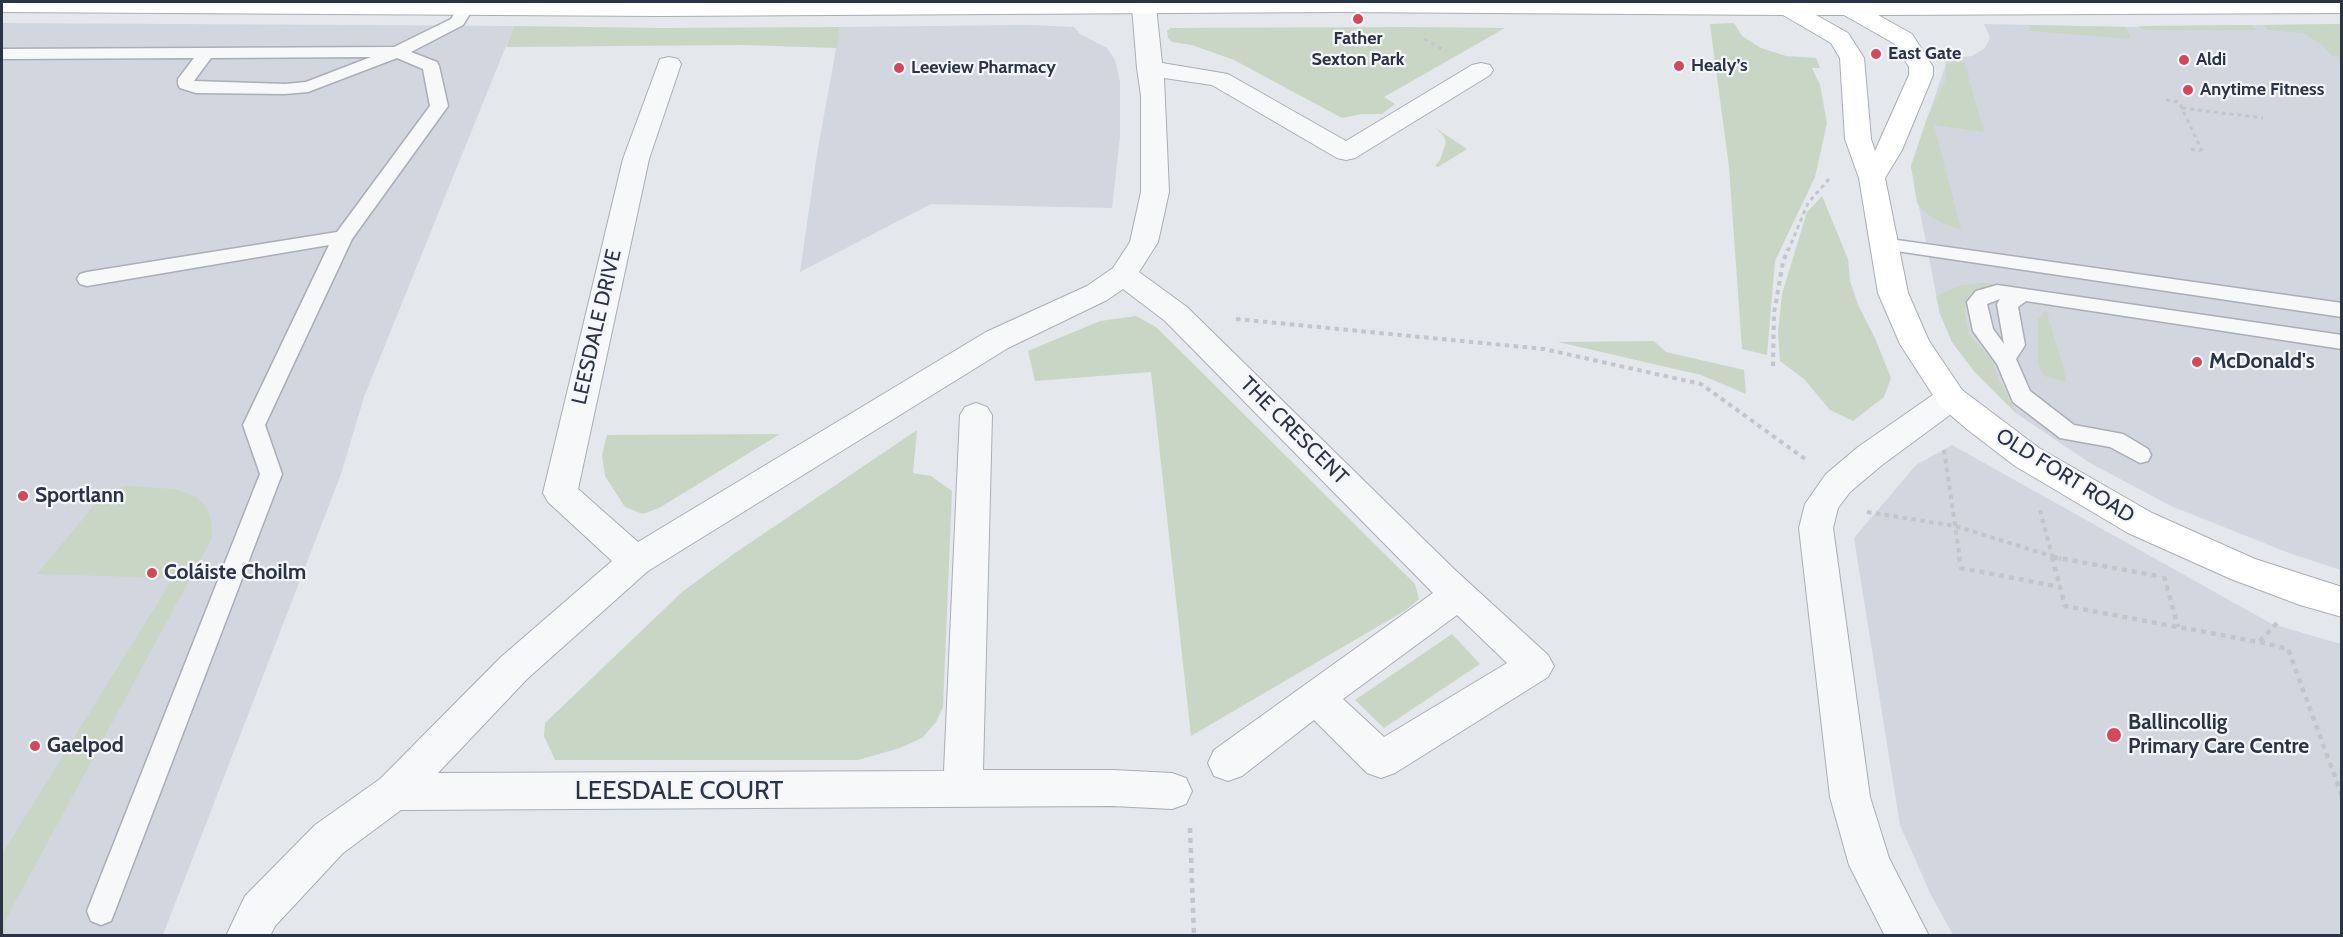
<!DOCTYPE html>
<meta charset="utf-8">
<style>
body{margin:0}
#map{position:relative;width:2343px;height:937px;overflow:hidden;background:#e4e7ec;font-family:Cabin,sans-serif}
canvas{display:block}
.frame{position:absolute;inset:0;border:3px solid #2b3445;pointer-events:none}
</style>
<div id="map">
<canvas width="2343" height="937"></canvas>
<div class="frame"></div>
</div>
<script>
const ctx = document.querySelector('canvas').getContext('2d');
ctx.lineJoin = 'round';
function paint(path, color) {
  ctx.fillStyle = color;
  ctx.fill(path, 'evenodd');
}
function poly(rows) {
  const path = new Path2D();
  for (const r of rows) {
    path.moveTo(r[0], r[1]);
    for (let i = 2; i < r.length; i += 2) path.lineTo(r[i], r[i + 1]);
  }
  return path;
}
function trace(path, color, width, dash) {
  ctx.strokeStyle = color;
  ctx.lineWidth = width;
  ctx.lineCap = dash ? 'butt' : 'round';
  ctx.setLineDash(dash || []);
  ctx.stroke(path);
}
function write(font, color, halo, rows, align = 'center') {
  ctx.font = font + ' Cabin,sans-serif';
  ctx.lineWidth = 4.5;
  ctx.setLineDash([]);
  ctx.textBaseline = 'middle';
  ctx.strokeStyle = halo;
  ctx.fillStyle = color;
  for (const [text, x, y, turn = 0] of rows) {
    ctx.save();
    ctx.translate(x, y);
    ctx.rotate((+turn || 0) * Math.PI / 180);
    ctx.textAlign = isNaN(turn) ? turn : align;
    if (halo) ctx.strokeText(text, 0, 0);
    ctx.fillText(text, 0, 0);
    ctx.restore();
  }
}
const built = poly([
 [2,23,514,26,364,397,341,474,163,935,2,936],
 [1984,24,2126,27,2341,24,2341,570,2289,553,2171,506,2090,463,2017,414,1974,371,1952,342,1940,314,1911,166,1946,64,1944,59,1972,56,1985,48,1990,38],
 [1031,25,1074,27,1080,34,1107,48,1115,60,1120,82,1120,137,1112,208,931,204,800,272,817,154,840,27],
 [1952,445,2272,624,2341,644,2341,935,1953,935,1931,895,1900,825,1854,538,1916,465]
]);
const green = poly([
 [1734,23,1742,36,1761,48,1786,56,1816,58,1820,68,1812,68,1820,85,1827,123,1815,177,1775,261,1767,355,1742,349,1729,167,1710,24],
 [2341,24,2341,57,2332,56,2322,45,2303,33,2267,30,2263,25],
 [2029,25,2126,27,2131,39,2031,31],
 [2252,25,2257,30,2145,30,2138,26],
 [514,26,662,28,840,27,837,48,742,45,506,47],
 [1409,27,1505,28,1384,97,1395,104,1382,114,1362,114,1342,118,1234,60,1192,45,1172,42,1168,38,1167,31,1170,28],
 [1964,62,1984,132,1934,125,1961,230,1940,222,1924,212,1917,203,1911,166,1927,118,1946,79,1946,64],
 [1434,127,1467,149,1438,167,1435,166,1440,160,1446,142,1443,135],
 [1822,196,1848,259,1850,281,1859,307,1875,338,1891,378,1884,397,1853,421,1830,410,1804,379,1780,361,1778,332,1782,294,1807,212],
 [1982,283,2012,287,1990,288,1973,295,1964,309,1969,334,1992,360,1998,378,2017,414,1974,371,1952,342,1940,314,1936,296,1959,286],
 [2046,310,2064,370,2066,382,2044,376,2038,364,2038,320],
 [1136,316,1156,327,1415,584,1419,599,1406,610,1191,736,1151,372,1035,381,1028,351,1100,321],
 [1654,341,1666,352,1744,370,1746,394,1701,375,1558,342],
 [917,430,913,473,931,476,952,491,943,707,936,722,922,738,900,748,858,760,555,760,544,736,545,723,682,592,735,553],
 [780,434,659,508,643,514,625,507,605,476,602,455,607,435],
 [125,486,174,489,195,496,207,507,212,524,212,538,5,921,5,935,2,935,2,854,173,578,37,574,106,491],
 [1452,634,1480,664,1384,728,1355,700]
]);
const pathFar2 = poly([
 [1424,39,1446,51],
 [2166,100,2179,102,2202,151],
 [2182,108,2263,118],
 [2191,149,2201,151],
 [1788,251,1808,203,1829,179]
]);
const pathFar1 = poly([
 [1236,319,1544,349,1701,384,1805,459],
 [1773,366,1774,313,1783,262,1788,249],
 [1944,450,1960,559],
 [2040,510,2053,559],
 [1867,512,1955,526,2061,559]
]);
const path = poly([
 [1959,557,1961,568,2060,587,2065,606,2259,642,2277,623],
 [2052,557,2060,587],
 [2053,557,2158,576],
 [2164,576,2178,627],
 [2260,642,2288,649,2342,796],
 [1190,828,1194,936]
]);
const lane = poly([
 [465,4,473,9,463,25,411,52,437,62,439,66,448,106,352,239,265,425,282,474,115,911,111,921,101,925,91,921,87,911,260,474,243,425,329,245,87,286,80,284,77,279,80,274,87,272,337,232,430,106,423,69,397,58,308,92,285,94,196,93,180,88,178,84,178,79,194,58,2,59,2,49,394,47,451,19,459,6,465,4],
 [371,57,306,82,285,84,194,81,211,58,371,57],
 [1883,238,2342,303,2342,317,1876,248,1873,244,1876,240,1883,238],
 [1997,285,2342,335,2342,349,2026,301,2018,307,2025,345,2016,359,2030,391,2074,425,2123,434,2148,449,2151,455,2148,461,2140,463,2110,447,2060,438,2013,402,1997,364,1973,331,1967,302,1976,291,1997,285],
 [2000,299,1997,304,2004,344,1993,329,1987,304,2000,299]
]);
const street = poly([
 [1136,2,1150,2,1156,7,1162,63,1228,74,1346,141,1472,65,1481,63,1490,65,1493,70,1490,75,1355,158,1346,160,1337,158,1212,85,1164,78,1169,192,1158,242,1139,272,1187,307,1454,569,1548,655,1554,666,1548,677,1395,773,1381,778,1367,773,1314,720,1242,776,1228,781,1214,776,1208,763,1214,750,1433,593,1165,321,1123,289,1107,300,1008,348,648,571,527,679,438,773,944,771,960,415,965,407,976,403,987,407,992,415,983,770,1113,770,1172,773,1186,778,1192,791,1186,804,1172,809,1113,806,401,810,343,853,275,926,270,936,226,936,245,896,315,825,380,779,501,657,612,561,548,502,543,493,623,159,660,59,669,57,678,59,681,64,649,159,578,489,638,542,986,332,1087,286,1113,268,1130,242,1141,192,1141,96,1137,68,1132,7,1136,2],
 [1457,615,1507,663,1384,737,1343,699,1457,615],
 [1951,386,1962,390,1967,398,1962,406,1882,465,1850,492,1838,508,1833,528,1870,797,1889,858,1929,936,1885,936,1849,865,1830,797,1799,528,1805,504,1826,474,1858,447,1940,390,1951,386]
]);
const secondary = poly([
 [2,2,2342,2,2342,13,1878,15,1912,34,1933,67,1933,75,1902,150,1885,178,1908,293,1929,341,1962,390,2039,448,2152,513,2255,559,2342,587,2342,617,2300,605,2231,579,2128,533,2015,466,1968,430,1940,406,1900,344,1878,293,1859,178,1845,139,1840,58,1831,43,1783,15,1339,12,662,16,2,12,2,2],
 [1816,15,1844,15,1895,44,1909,67,1909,75,1875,151,1871,139,1864,58,1848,33,1816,15]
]);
const markers = [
 [1358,19,6,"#d1495b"],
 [1876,54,6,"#d1495b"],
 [2184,60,6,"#d1495b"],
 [1679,66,6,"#d1495b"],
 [899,68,6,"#d1495b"],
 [2188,90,6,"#d1495b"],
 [2197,362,6,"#d1495b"],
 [23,496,6,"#d1495b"],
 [152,573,6,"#d1495b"],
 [2114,735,8,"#d1495b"],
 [35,746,6,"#d1495b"]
];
const farPoinames = [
 ["Father",1358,39,"center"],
 ["Sexton Park",1358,60,"center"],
 ["East Gate",1888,54],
 ["Aldi",2196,60],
 ["Healy’s",1691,66],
 ["Leeview Pharmacy",911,68],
 ["Anytime Fitness",2200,90]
];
const streetNames = [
 ["LEESDALE DRIVE",597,327,-77],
 ["THE CRESCENT",1294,431,45],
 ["OLD FORT ROAD",2065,476,32]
];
const poiNames = [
 ["McDonald's",2209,362],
 ["Sportlann",35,496],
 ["Coláiste Choilm",164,573],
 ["Ballincollig",2128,723],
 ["Primary Care Centre",2128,747],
 ["Gaelpod",47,746]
];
const nearStreetnames = [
 ["LEESDALE COURT",679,791]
];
paint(built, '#d2d6de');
paint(green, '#c9d6c5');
trace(lane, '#a9aeb7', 3);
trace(street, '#a9aeb7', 2);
trace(secondary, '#a9aeb7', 2);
trace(pathFar2, '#c2c5cb', 3, [4, 4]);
trace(pathFar1, '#c2c5cb', 4, [4.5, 4.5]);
trace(path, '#c2c5cb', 4.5, [5, 5]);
paint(lane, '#f7f8fa');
paint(street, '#f7f8fa');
paint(secondary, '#fff');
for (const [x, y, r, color] of markers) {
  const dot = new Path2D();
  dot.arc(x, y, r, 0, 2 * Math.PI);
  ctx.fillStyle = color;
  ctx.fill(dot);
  trace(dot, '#f4f6f9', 2);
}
write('bold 18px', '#2b3445', '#f4f6f9', farPoinames, 'left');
write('21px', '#2b3445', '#f4f6f9', streetNames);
write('bold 21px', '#2b3445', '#f4f6f9', poiNames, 'left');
write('26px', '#2b3445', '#f4f6f9', nearStreetnames);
</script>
